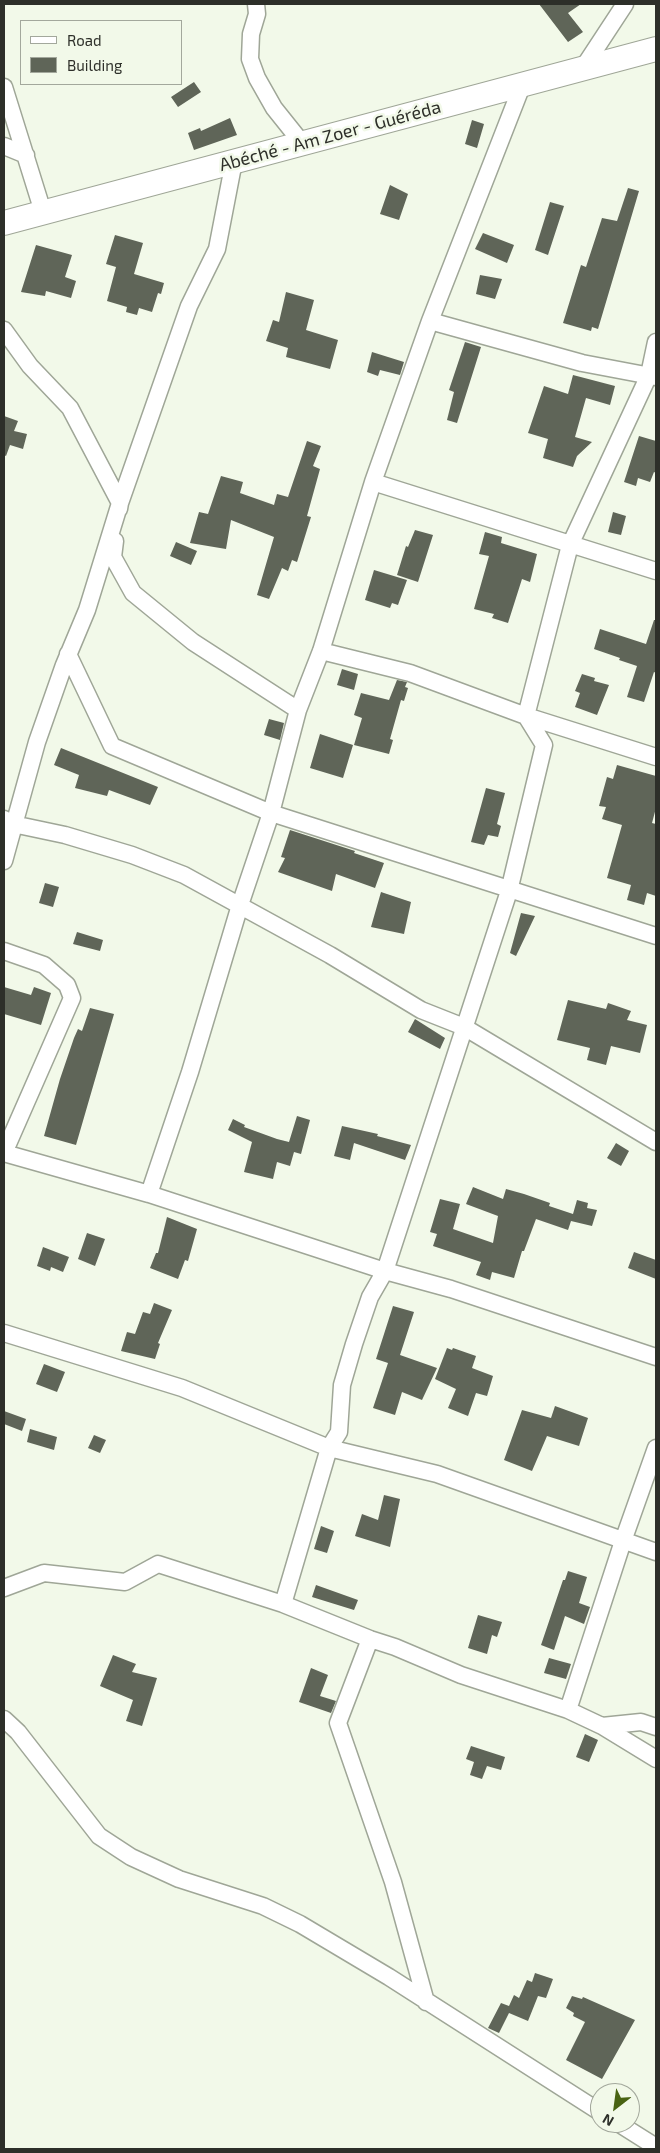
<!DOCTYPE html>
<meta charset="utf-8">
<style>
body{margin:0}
#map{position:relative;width:660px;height:2153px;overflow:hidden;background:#f2f9e9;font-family:"Exo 2",sans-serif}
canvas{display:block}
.frame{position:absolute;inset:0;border:5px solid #2d2f29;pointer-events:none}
.legend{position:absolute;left:20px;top:20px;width:162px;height:65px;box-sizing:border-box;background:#f2f9e9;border:1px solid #a3a89c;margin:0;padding:6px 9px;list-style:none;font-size:15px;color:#2d2f29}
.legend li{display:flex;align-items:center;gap:10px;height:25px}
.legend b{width:25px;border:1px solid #a3a89c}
.north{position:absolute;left:590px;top:2083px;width:50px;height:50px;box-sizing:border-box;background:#f2f9e9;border:1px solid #a3a89c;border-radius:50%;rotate:210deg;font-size:14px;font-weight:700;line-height:20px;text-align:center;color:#2d2f29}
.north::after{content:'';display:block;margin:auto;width:18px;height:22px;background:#496313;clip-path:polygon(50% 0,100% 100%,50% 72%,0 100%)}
</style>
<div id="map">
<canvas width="660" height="2153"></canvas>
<div class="frame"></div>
<ul class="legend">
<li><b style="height:6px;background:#fff"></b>Road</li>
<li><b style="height:14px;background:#5f6558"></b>Building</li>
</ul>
<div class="north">N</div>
</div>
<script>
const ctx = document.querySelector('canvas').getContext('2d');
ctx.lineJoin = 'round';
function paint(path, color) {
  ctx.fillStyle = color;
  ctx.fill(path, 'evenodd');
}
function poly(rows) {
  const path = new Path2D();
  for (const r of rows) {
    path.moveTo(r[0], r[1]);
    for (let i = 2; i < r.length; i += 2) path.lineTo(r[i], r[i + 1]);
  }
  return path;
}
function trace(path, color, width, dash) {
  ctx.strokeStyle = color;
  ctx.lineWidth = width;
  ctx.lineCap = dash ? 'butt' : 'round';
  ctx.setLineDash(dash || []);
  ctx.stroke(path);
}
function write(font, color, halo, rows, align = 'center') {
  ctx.font = font + ' "Exo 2",sans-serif';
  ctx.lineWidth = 5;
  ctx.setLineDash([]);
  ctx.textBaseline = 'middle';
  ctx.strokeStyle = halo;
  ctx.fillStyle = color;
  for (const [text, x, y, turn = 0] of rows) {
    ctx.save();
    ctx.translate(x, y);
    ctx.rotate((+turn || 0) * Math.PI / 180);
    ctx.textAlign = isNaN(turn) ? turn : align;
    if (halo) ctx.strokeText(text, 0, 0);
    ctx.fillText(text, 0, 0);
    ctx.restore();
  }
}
const building = poly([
 [539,4,581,4,568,13,583,32,568,42],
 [194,82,201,92,178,107,171,97],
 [230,118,237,135,194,150,188,133,200,128,201,131],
 [472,120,484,124,477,148,465,144],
 [390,185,408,194,399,220,380,214],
 [628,188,639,191,598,329,592,327,591,331,563,323,581,265,586,267,602,218,617,221],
 [550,202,564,206,548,255,535,250],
 [483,233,514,245,507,263,475,249],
 [115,235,143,243,134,274,164,283,161,294,158,293,152,312,139,308,137,315,126,312,127,307,107,301,116,267,106,264],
 [36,245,72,255,65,277,76,281,71,298,46,291,45,296,21,292],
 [480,275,502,279,495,299,476,294],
 [286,292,314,300,306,330,338,340,330,369,286,357,288,348,266,341,273,320,279,322],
 [465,342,481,347,457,423,447,420,454,392,449,390],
 [372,352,404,362,400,375,380,370,378,376,367,372],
 [573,375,615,386,610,405,586,398,575,437,592,442,577,456,573,467,543,458,548,439,528,433,544,386,568,394],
 [4,416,18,421,14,431,27,434,23,449,10,445,6,456,4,455],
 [639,436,656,441,656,473,654,472,650,482,638,478,636,486,624,482],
 [307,441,321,446,313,466,320,469,307,516,311,517,297,562,292,560,288,571,282,568,269,599,257,595,274,537,231,520,226,549,190,543,199,512,208,514,221,476,243,482,240,493,274,505,277,494,288,497],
 [613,512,626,516,621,535,608,532],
 [415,530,433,535,418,582,397,575,406,546,408,547],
 [485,532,502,537,501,543,537,554,530,582,522,579,508,623,492,618,494,614,474,609,489,556,479,554],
 [176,542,197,551,191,565,170,556],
 [374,570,407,580,398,605,392,603,390,608,365,600],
 [654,620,656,620,656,673,654,672,644,702,627,697,637,666,619,660,620,658,594,649,600,629,646,644],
 [342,669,358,674,354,690,337,685],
 [582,674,595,678,594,681,609,685,597,715,575,707,580,693,575,691],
 [397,680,407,682,405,687,408,688,404,701,401,700,390,739,393,740,389,754,354,745,362,718,354,715,361,693,389,700],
 [269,719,284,723,280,740,264,735],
 [320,734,353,745,343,778,310,768],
 [61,748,158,787,150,805,109,790,107,796,75,788,79,775,54,765],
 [617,765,656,776,656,808,652,823,656,824,656,896,647,893,644,905,627,900,631,885,607,878,622,825,602,819,606,807,599,806,607,777,613,779],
 [486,788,505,793,497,824,501,826,498,837,488,835,484,845,471,842],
 [290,830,355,851,354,853,384,863,375,888,336,874,332,891,278,872,285,858,281,857],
 [45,883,59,887,53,907,39,903],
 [381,892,411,902,404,934,371,927],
 [521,913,535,916,516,956,510,953],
 [77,932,103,940,100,951,73,944],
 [4,987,31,995,34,987,51,993,41,1025,4,1014],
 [568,1000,606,1009,608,1003,631,1011,627,1020,647,1025,640,1053,611,1046,606,1065,587,1060,590,1048,557,1040],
 [90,1008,114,1014,76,1145,44,1136,60,1079,74,1038,78,1029,82,1031],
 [415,1019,445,1038,440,1049,408,1032],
 [297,1116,310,1120,301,1154,294,1152,290,1166,277,1162,273,1179,244,1172,252,1142,228,1130,233,1119,245,1125,244,1127,277,1139,289,1142],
 [342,1126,378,1134,377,1136,411,1145,405,1160,354,1143,350,1160,334,1156],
 [616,1143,629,1151,621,1166,607,1158],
 [473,1187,503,1199,506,1189,524,1194,550,1203,549,1206,573,1214,577,1200,588,1203,587,1208,597,1210,592,1226,571,1221,568,1230,536,1219,524,1251,522,1251,514,1278,492,1272,490,1280,476,1275,481,1262,433,1246,437,1234,430,1232,440,1199,460,1204,453,1229,493,1243,498,1216,466,1204],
 [167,1217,197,1229,188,1261,185,1260,178,1279,150,1268,156,1253,158,1253],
 [87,1233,105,1239,95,1266,78,1259],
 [43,1247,69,1257,63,1272,51,1267,50,1271,37,1266],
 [634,1252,656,1260,656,1279,628,1268],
 [154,1303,172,1310,158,1343,160,1344,155,1359,121,1351,127,1332,135,1334,143,1312,150,1314],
 [393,1306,414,1312,400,1355,437,1368,422,1400,402,1392,395,1415,373,1408,388,1363,376,1359],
 [447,1348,452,1350,453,1348,476,1356,472,1368,493,1376,487,1396,476,1393,468,1416,448,1408,456,1389,435,1379],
 [44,1364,65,1372,57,1392,36,1384],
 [555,1406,588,1418,579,1446,547,1436,532,1471,504,1460,522,1410,551,1418],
 [4,1411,26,1419,22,1431,4,1424],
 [30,1429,57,1437,54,1450,27,1442],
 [94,1435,106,1440,100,1453,88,1448],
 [384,1495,400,1499,390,1547,355,1536,362,1514,378,1520],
 [321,1526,334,1531,327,1553,314,1549],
 [568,1571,587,1577,579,1603,590,1607,584,1624,565,1616,554,1650,541,1645,563,1580,565,1580],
 [316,1585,358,1600,354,1610,312,1597],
 [478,1615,502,1622,497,1637,492,1635,487,1654,468,1648],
 [113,1655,136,1664,132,1672,157,1678,142,1726,126,1721,133,1700,100,1686],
 [549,1658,571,1664,566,1679,544,1673],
 [311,1668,328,1675,320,1696,336,1701,331,1713,299,1702],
 [585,1734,598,1740,589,1762,576,1757],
 [471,1746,505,1757,501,1770,487,1766,482,1779,470,1775,474,1762,466,1759],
 [535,1973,553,1979,546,1998,538,1996,528,2021,509,2013,499,2033,488,2028,501,2003,509,2006,514,1995,519,1998,527,1980,532,1982],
 [572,1996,582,1999,583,1997,635,2020,602,2079,566,2060,585,2022,573,2016,574,2013,566,2008]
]);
const street = poly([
 [256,4,257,14,251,34,250,59,257,78,274,108,302,143],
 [583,68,625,4],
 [4,87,43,212],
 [4,146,26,155],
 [430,321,582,363,656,377],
 [4,330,30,366,70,408,120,503,119,509],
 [373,482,656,571],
 [115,541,113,557,133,593,193,642,298,710],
 [321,651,410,673,526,716,656,757],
 [68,654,112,746,271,813,656,936],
 [4,819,13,824,65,835,132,855,184,875,330,955,421,1010,464,1027,656,1142],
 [4,861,37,742,64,665,87,610,120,503,189,306,217,249,234,161],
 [4,951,44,965,67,985,72,998,4,1153],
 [4,1153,149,1194,385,1271,451,1289,656,1357],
 [149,1194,190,1072,240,905,271,813,298,710,321,651,373,482,430,321,523,83],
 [4,1333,182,1388,329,1448,437,1474,656,1552],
 [4,1588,44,1573,125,1582,158,1564,283,1604,370,1639,395,1647,461,1675,568,1710,602,1726,656,1759],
 [283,1604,329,1448,339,1432,342,1385,354,1344,370,1297,385,1271,509,891,544,745,526,716,570,545,649,375,656,342],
 [370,1639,338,1723,393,1882,426,2002],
 [568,1710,623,1541,656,1448],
 [4,1719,18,1732,99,1836,131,1857,179,1879,263,1906,300,1924,389,1977,600,2112],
 [602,1726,641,1722,656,1727],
 [618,2123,656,2147]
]);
const secondary = poly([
 [4,223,656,49]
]);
const streetNames = [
 ["Abéché - Am Zoer - Guéréda",330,136,-15]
];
paint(building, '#5f6558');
trace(street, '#9fa697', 19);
trace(secondary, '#9fa697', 26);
trace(street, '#fff', 16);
trace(secondary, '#fff', 24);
write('18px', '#2d2f29', '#f2f9e9', streetNames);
</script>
